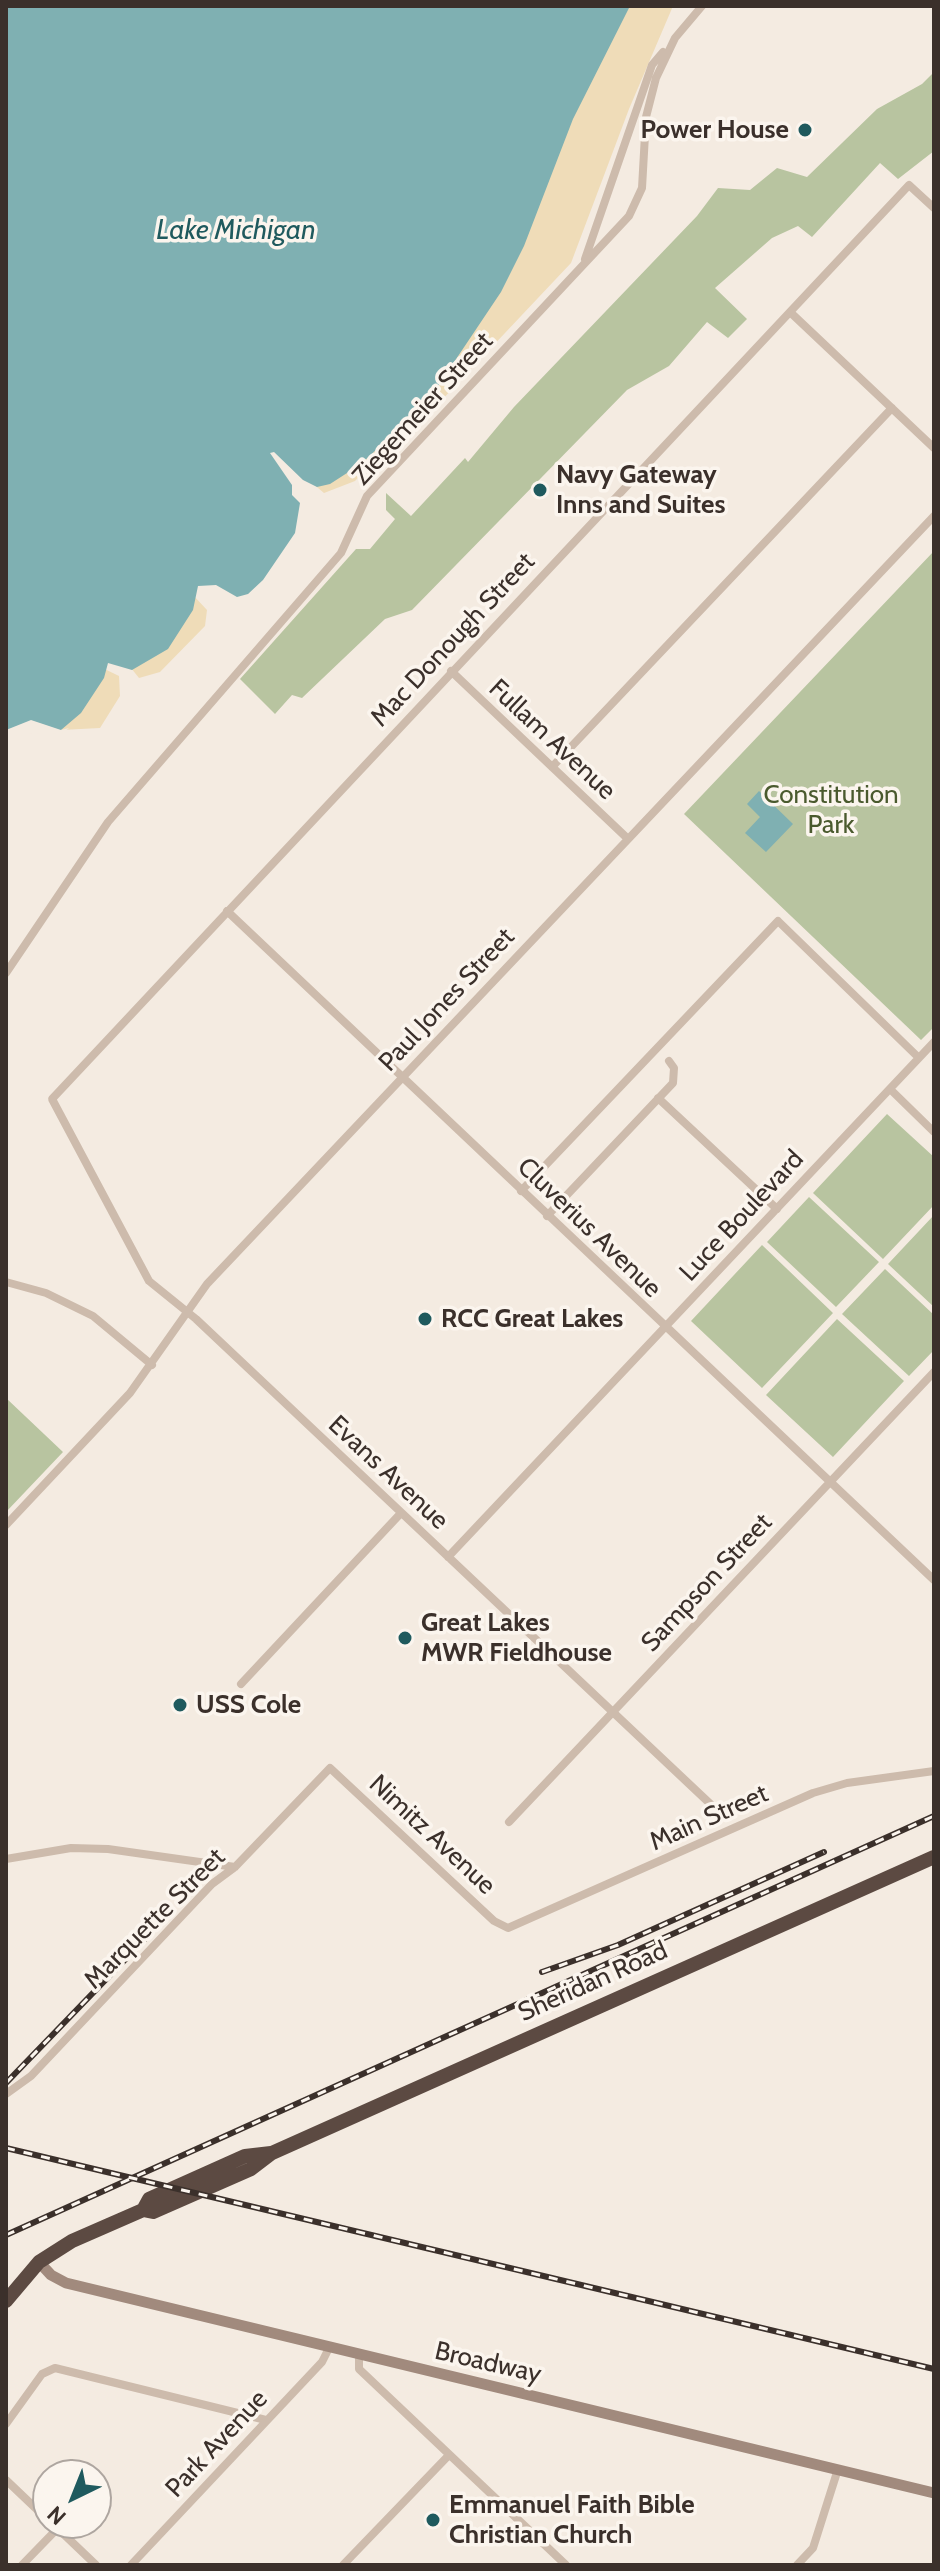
<!DOCTYPE html>
<style>
body{margin:0}
#map{position:relative;width:940px;height:2571px;overflow:hidden;background:#f4ebe1;font-family:Cabin,sans-serif}
canvas{display:block}
.frame{position:absolute;inset:0;border:8px solid #3b302b;pointer-events:none}
.north{position:absolute;left:32px;top:2459px;width:80px;height:80px;box-sizing:border-box;background:#fbf5ee;border:2px solid #aea6a0;border-radius:50%;rotate:223deg;font-size:22px;font-weight:700;line-height:32px;text-align:center;color:#3b302b}
.north::after{content:'';display:block;margin:auto;width:28px;height:36px;background:#1f5a5e;clip-path:polygon(50% 0,100% 100%,50% 72%,0 100%)}
</style>
<div id="map">
<canvas width="940" height="2571"></canvas>
<div class="frame"></div>
<div class="north">N</div>
</div>
<script>
const ctx = document.querySelector('canvas').getContext('2d');
ctx.lineJoin = 'round';
function paint(path, color) {
  ctx.fillStyle = color;
  ctx.fill(path, 'evenodd');
}
function poly(rows) {
  const path = new Path2D();
  for (const r of rows) {
    path.moveTo(r[0], r[1]);
    for (let i = 2; i < r.length; i += 2) path.lineTo(r[i], r[i + 1]);
  }
  return path;
}
function trace(path, color, width, dash) {
  ctx.strokeStyle = color;
  ctx.lineWidth = width;
  ctx.lineCap = dash ? 'butt' : 'round';
  ctx.setLineDash(dash || []);
  ctx.stroke(path);
}
function write(font, color, halo, rows, align = 'center') {
  ctx.font = font + ' Cabin,sans-serif';
  ctx.lineWidth = 7;
  ctx.setLineDash([]);
  ctx.textBaseline = 'middle';
  ctx.strokeStyle = halo;
  ctx.fillStyle = color;
  for (const [text, x, y, turn = 0] of rows) {
    ctx.save();
    ctx.translate(x, y);
    ctx.rotate((+turn || 0) * Math.PI / 180);
    ctx.textAlign = isNaN(turn) ? turn : align;
    if (halo) ctx.strokeText(text, 0, 0);
    ctx.fillText(text, 0, 0);
    ctx.restore();
  }
}
const green = poly([
 [934,72,934,151,898,179,880,163,812,237,798,226,772,238,715,288,747,319,728,338,707,322,669,366,627,390,412,610,385,619,302,698,292,695,275,714,240,679,356,549,370,549,395,519,386,510,386,493,411,516,465,458,468,462,514,407,697,216,718,188,750,190,777,168,807,177,877,109,922,84],
 [934,551,934,1027,921,1040,684,814],
 [887,1114,934,1157,934,1205,883,1259,813,1193],
 [809,1197,879,1262,836,1307,767,1242],
 [934,1215,934,1307,888,1264],
 [762,1245,833,1313,762,1388,691,1321],
 [885,1269,934,1315,934,1350,909,1376,842,1314],
 [837,1319,904,1381,833,1457,766,1395],
 [6,1398,63,1452,6,1512]
]);
const sand = poly([
 [507,6,673,6,629,109,571,263,422,421,414,421,355,481,324,493,299,472],
 [178,579,207,610,205,626,160,672,139,678,119,653],
 [86,660,119,676,120,696,100,728,61,730]
]);
const water = poly([
 [6,6,630,6,573,119,524,246,501,292,428,401,361,464,330,484,317,487,303,480,274,452,270,453,292,485,292,495,300,503,295,533,263,580,248,594,237,597,216,585,198,586,193,610,168,649,132,670,108,663,104,678,81,713,61,730,6,734],
 [759,791,793,824,766,852,745,833,760,817,747,804]
]);
const pier = poly([
 [31,720,61,730,69,728,61,734,32,733,6,738,6,730]
]);
const street = poly([
 [585,259,652,65,663,52],
 [790,312,934,448],
 [451,671,627,838],
 [552,767,892,408],
 [227,911,934,1580],
 [6,973,108,822,341,553,367,496,629,216,642,188,646,117,656,78,675,38,702,6],
 [890,1089,934,1132],
 [658,1098,777,1209],
 [521,1191,778,921,919,1058],
 [547,1216,673,1083,674,1068,669,1061],
 [6,1282,46,1293,93,1316,152,1365],
 [6,1525,130,1393,207,1284,934,516],
 [448,1557,934,1042],
 [241,1684,401,1513],
 [721,1814,196,1319,149,1281,52,1099,909,185,934,208],
 [509,1822,934,1372],
 [6,1859,71,1848,108,1849,235,1867],
 [6,2094,31,2076,212,1884,235,1867,330,1768,494,1921,508,1928,813,1793,847,1783,934,1771],
 [359,2355,359,2369,566,2565],
 [6,2424,42,2374,55,2368,266,2420],
 [6,2480,48,2520],
 [52,2523,96,2565],
 [22,2565,57,2529],
 [131,2565,322,2362,329,2348],
 [343,2565,449,2455],
 [797,2565,813,2548,838,2469]
]);
const secondary = poly([
 [39,2262,51,2275,66,2283,934,2493]
]);
const highway = poly([
 [143,2210,149,2199,245,2156,271,2153],
 [6,2301,39,2262,72,2241,143,2210,153,2212,251,2169,272,2153,934,1857]
]);
const rail = poly([
 [542,1972,618,1945,824,1852],
 [6,2083,146,1938],
 [6,2148,934,2369],
 [6,2235,934,1816]
]);
const markers = [
 [805,130,8,"#1f5a5e"],
 [540,490,8,"#1f5a5e"],
 [425,1319,8,"#1f5a5e"],
 [405,1638,8,"#1f5a5e"],
 [180,1705,8,"#1f5a5e"],
 [433,2520,8,"#1f5a5e"]
];
const poiNames = [
 ["Power House",789,130,"right"],
 ["Navy Gateway",556,475],
 ["Inns and Suites",556,505],
 ["RCC Great Lakes",441,1319],
 ["Great Lakes",421,1623],
 ["MWR Fieldhouse",421,1653],
 ["USS Cole",196,1705],
 ["Emmanuel Faith Bible",449,2505],
 ["Christian Church",449,2535]
];
const streetNames = [
 ["Ziegemeier Street",423,409,-48],
 ["Mac Donough Street",453,640,-47],
 ["Fullam Avenue",552,740,43],
 ["Paul Jones Street",447,1000,-47],
 ["Luce Boulevard",742,1216,-47],
 ["Cluverius Avenue",589,1228,44],
 ["Evans Avenue",388,1473,43],
 ["Sampson Street",707,1583,-47],
 ["Main Street",709,1818,-24],
 ["Nimitz Avenue",432,1835,43],
 ["Marquette Street",155,1919,-45],
 ["Sheridan Road",593,1982,-24],
 ["Broadway",488,2363,13],
 ["Park Avenue",217,2444,-47]
];
const parkNames = [
 ["Constitution",831,795],
 ["Park",831,825]
];
const waterNames = [
 ["Lake Michigan",236,231]
];
paint(green, '#b8c4a0');
paint(sand, '#efdcb8');
paint(water, '#7fb0b2');
paint(pier, '#f4ebe1');
trace(street, '#cdbbac', 8);
trace(secondary, '#a18a7d', 11);
trace(highway, '#5c4a42', 14);
trace(rail, '#3b302b', 6);
trace(rail, '#fbf5ee', 3, [9]);
for (const [x, y, r, color] of markers) {
  const dot = new Path2D();
  dot.arc(x, y, r, 0, 2 * Math.PI);
  ctx.fillStyle = color;
  ctx.fill(dot);
  trace(dot, '#fbf5ee', 3);
}
write('bold 26px', '#3b302b', '#fbf5ee', poiNames, 'left');
write('26px', '#3b302b', '#fbf5ee', streetNames);
write('26px', '#4a5a2e', '#fbf5ee', parkNames);
write('italic 28px', '#1f5a5e', '#fbf5ee', waterNames);
</script>
